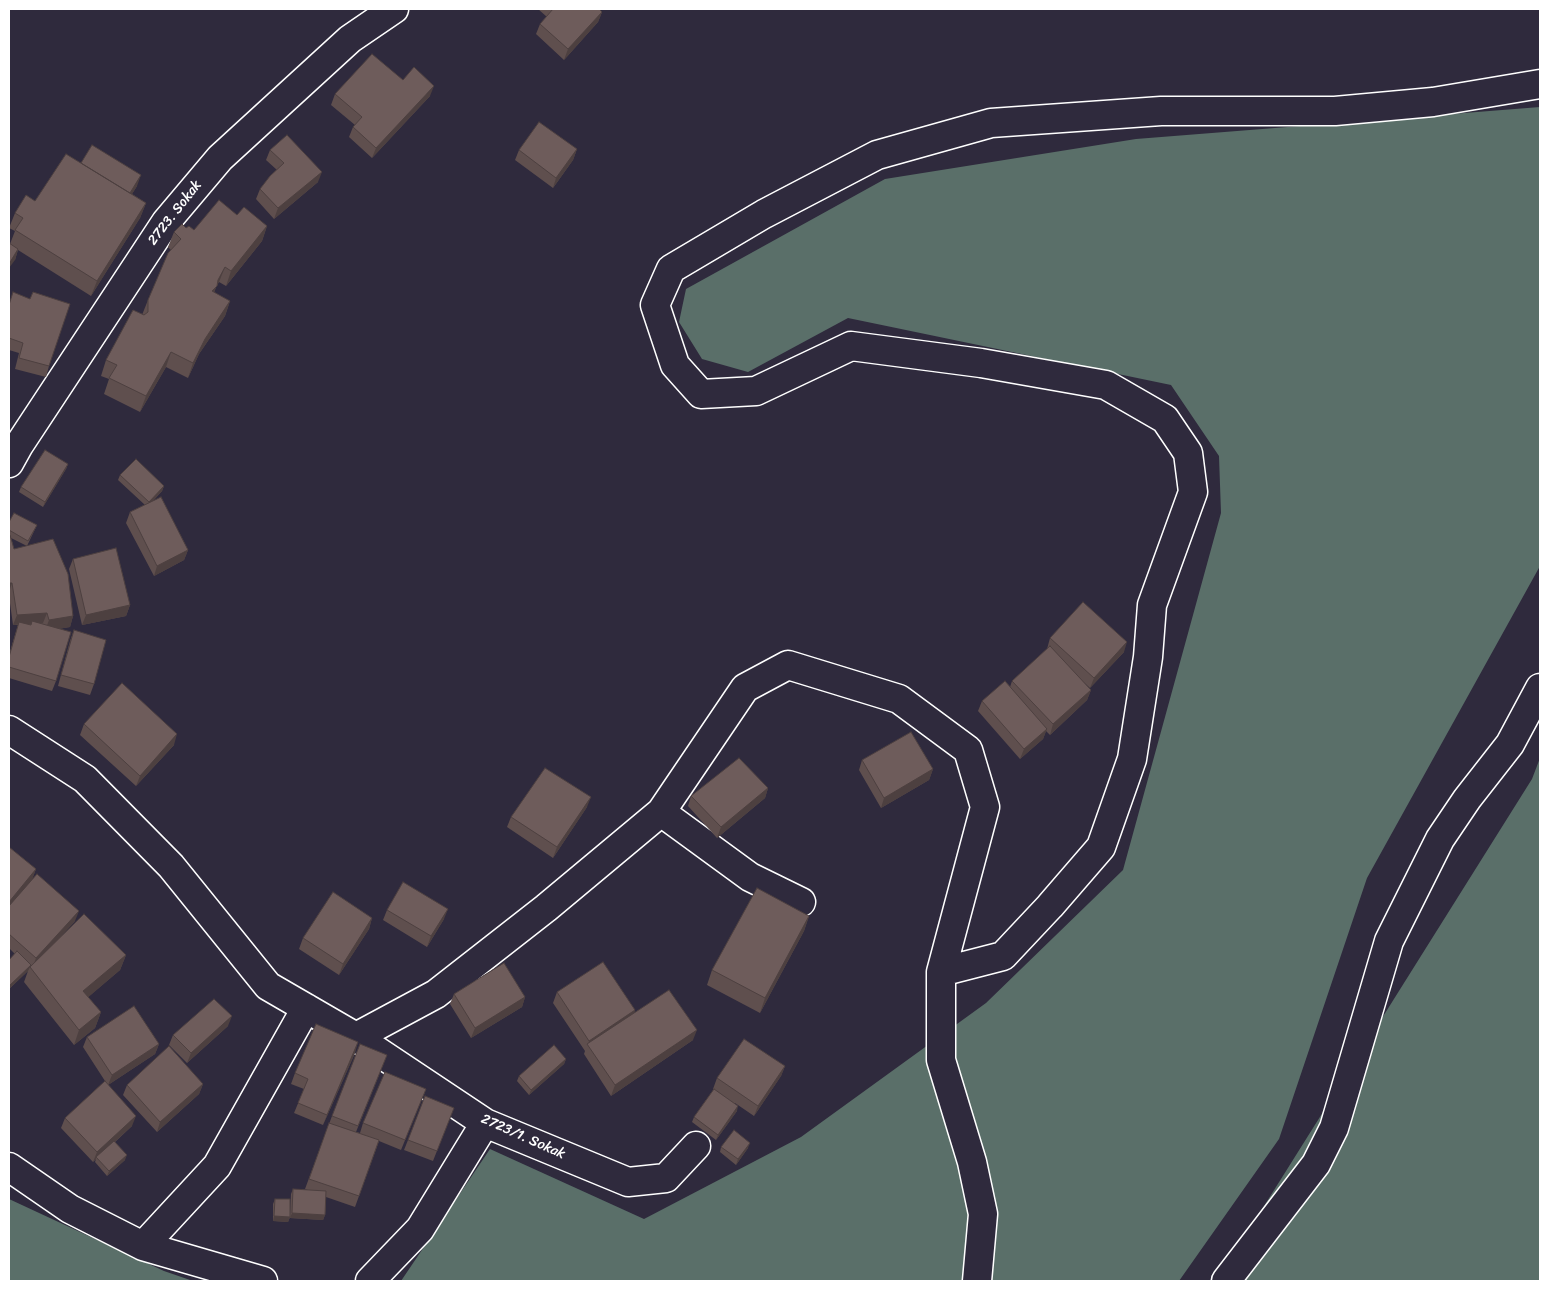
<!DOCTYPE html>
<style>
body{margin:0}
#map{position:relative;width:1549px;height:1290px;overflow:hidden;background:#2f2a3d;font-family:Sriracha,sans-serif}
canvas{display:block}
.frame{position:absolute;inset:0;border:10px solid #fff;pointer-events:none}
</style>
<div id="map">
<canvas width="1549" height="1290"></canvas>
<div class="frame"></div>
</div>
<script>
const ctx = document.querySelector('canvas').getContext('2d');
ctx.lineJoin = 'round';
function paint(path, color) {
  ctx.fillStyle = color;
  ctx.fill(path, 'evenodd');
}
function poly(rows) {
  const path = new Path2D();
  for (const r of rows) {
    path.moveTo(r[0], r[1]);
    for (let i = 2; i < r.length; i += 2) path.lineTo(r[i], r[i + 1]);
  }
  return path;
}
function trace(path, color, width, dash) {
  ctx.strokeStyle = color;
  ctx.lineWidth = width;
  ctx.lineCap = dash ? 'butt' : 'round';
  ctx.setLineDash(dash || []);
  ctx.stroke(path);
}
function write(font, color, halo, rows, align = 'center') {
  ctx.font = font + ' Sriracha,sans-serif';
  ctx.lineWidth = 4.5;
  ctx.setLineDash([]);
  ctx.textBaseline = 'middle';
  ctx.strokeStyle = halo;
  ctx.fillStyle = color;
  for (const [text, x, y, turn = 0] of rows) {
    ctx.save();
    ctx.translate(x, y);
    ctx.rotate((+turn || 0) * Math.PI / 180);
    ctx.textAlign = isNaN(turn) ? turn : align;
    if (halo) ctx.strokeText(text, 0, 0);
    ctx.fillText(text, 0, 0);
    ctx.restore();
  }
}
const green = poly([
 [1540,107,1540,566,1367,878,1279,1139,1179,1281,401,1281,490,1149,644,1219,801,1137,986,1003,1123,870,1221,513,1219,456,1171,385,848,318,748,372,702,359,679,322,686,289,885,179,1136,139],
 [1540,758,1540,1281,1217,1281,1532,779],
 [9,1199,164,1271,193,1281,9,1281]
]);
const minor = poly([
 [9,463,19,445,166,222,220,158,350,39,394,9],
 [9,730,85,779,171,866,268,986,356,1037,436,994,546,908,661,812,745,688,788,665,899,699,968,750,985,807,941,972,941,1060,972,1162,983,1214,977,1281],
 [661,812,750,877,801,902],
 [941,972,1003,956,1050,906,1101,847,1132,759,1148,657,1152,605,1193,492,1188,453,1165,419,1106,385,981,363,851,346,756,391,701,394,675,365,655,305,671,269,764,214,877,155,991,123,1161,111,1335,111,1433,102,1540,84],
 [356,1037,485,1123,628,1182,666,1178,696,1146],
 [9,1167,70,1209,143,1246,263,1281],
 [143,1246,217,1166,306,1008],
 [370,1281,420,1229,485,1123],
 [1226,1281,1316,1164,1334,1128,1389,941,1440,839,1467,799,1510,744,1540,688]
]);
const wall = poly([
 [538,9,599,9,602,12,598,22,564,60,536,34,540,24,547,17],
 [403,80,430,96,372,158,349,137,353,127,355,125,331,105,335,94],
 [577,149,573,160,553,188,515,160,519,150],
 [270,150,318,182,274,219,256,199,260,189,277,170,266,160],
 [81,163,137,186,132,194,146,203,140,218,91,296,18,250,15,260,10,244,15,231,9,228,15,213,35,201],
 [237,215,267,226,262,241,226,286,219,282,216,287,214,293,230,301,225,316,199,354,188,378,166,367,140,412,104,394,109,379,101,376,106,360,142,315,148,300,171,250,168,247,174,232,186,228,194,230],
 [30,299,49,366,46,377,15,369,19,353,9,350,9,305],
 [68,464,66,469,43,507,19,492,21,487],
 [120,475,164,486,162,491,153,501,188,550,184,560,154,576,126,523,130,512,145,505,118,480],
 [9,522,37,525,27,546,11,538,14,549,73,616,70,627,58,629,56,681,52,691,9,678,9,655,18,625,13,625,9,596],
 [73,559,130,605,126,616,82,625,69,569],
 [74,630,94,684,90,695,58,686,70,641],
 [1050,638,1124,652,1090,688,1081,680,1091,690,1087,700,1050,735,1046,731,1043,739,1020,759,978,711,982,701,1010,687,1012,681,1047,649],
 [84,724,174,745,136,786,80,735],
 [862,760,933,769,929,780,881,808,859,770],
 [768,788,765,798,717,838,688,806,691,796],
 [587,807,553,858,507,827,511,817],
 [9,847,36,869,32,879,75,921,62,935,126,955,120,970,88,997,101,1012,95,1028,74,1045,24,982,28,971,9,989,9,960,15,954,9,948],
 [387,910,444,919,427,947,383,920],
 [809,916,804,931,760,1013,707,985,712,970],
 [372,918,369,929,339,975,299,949,303,938],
 [557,992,635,1010,634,1013,693,1040,611,1096,584,1054,585,1051,553,1003],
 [454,994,525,997,522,1007,471,1038,450,1004],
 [228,1026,187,1063,169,1045,173,1035],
 [87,1037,159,1044,155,1054,108,1085,132,1126,115,1142,125,1160,107,1176,95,1162,96,1159,93,1162,61,1128,65,1118,105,1081,83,1047],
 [355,1053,323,1125,294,1113,304,1089,291,1084,295,1073],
 [387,1055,356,1132,360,1133,363,1123,426,1089,401,1150,379,1141,355,1207,326,1197,325,1215,323,1220,290,1218,290,1217,288,1222,273,1221,273,1204,275,1199,290,1214,291,1194,293,1189,308,1190,305,1189,332,1116],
 [566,1059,564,1064,529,1095,517,1081,519,1076],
 [785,1066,781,1076,754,1116,735,1103,737,1111,716,1140,692,1122,694,1117,714,1089,713,1089,717,1078],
 [203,1084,199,1094,157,1132,123,1095,127,1085],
 [450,1118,433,1161,404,1150,408,1140],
 [721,1147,748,1148,736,1165,720,1152]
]);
const shadedWall = poly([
 [602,12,598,22,564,60,568,49],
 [434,86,430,96,372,158,376,148],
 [577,149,573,160,553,188,556,178],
 [322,172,318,182,274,219,278,208],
 [141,175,137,186,124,207,128,197],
 [146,203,140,218,91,296,97,281],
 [267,226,262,241,226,286,231,271],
 [18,249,15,260,9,268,9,264],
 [225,267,219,282,216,287,211,301,212,291],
 [230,301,225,316,199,354,188,378,193,363,205,339],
 [171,352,166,367,140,412,146,396],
 [68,464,66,469,43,507,45,502],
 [164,486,162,491,147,507,149,502],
 [188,550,184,560,154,576,157,566],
 [9,583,12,583,9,592],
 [130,605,126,616,82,625,86,615],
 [47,613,43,623,13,625,17,615],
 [73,616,70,627,45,631,49,620],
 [1127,642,1124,652,1090,688,1094,678],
 [1091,690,1087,700,1050,735,1053,724],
 [1047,729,1043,739,1020,759,1024,749],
 [177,734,174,745,136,786,140,776],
 [933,769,929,780,881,808,884,798],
 [768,788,765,798,717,838,721,827],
 [591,797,587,807,553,858,557,847],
 [36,869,32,880,9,908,9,902],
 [448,909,444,919,427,947,431,936],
 [79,911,75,921,32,969,36,958],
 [809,916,804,931,760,1013,765,998],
 [372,918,369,929,339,975,343,964],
 [126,955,120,970,78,1006,83,991],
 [31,965,28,971,9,989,9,986],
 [525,997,522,1007,471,1038,475,1028],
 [635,1010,632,1020,588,1045,589,1041],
 [101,1012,95,1028,74,1045,79,1030],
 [232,1016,228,1026,187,1063,191,1053],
 [697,1030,693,1040,611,1096,615,1085],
 [358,1042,355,1053,323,1125,327,1115],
 [159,1044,155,1054,108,1085,112,1075],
 [566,1059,564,1064,529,1095,531,1090],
 [785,1066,781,1076,754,1116,758,1106],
 [203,1084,199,1094,157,1132,160,1122],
 [738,1106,737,1111,716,1140,718,1135],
 [136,1116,132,1126,97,1158,96,1157,96,1159,93,1162,97,1152],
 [750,1143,748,1148,736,1165,738,1159],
 [127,1155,125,1160,107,1176,109,1171],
 [292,1213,325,1215,323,1220,290,1218],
 [274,1216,290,1217,288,1222,273,1221]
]);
const building = poly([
 [553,9,599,9,602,12,568,49,540,24,553,9],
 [372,54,403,80,414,67,434,86,376,148,353,127,362,117,335,94,372,54],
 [539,122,577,149,556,178,519,150,539,122],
 [287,135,322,172,278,208,260,189,270,176,284,163,270,150,287,135],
 [92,145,141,175,130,193,81,163,92,145],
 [66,154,146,203,97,281,15,230,23,218,15,213,26,195,35,201,66,154],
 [219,200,237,215,244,207,267,226,231,271,225,267,218,280,217,286,212,291,230,301,205,339,193,363,171,352,146,396,109,378,117,365,106,360,133,310,144,315,148,312,148,300,168,253,181,239,174,232,182,224,186,228,189,226,194,230,219,200],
 [9,243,18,249,9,264,9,243],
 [13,292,30,299,33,292,70,304,49,366,19,358,23,343,9,338,9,305,13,292],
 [45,450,68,464,45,502,21,487,45,450],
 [136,459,164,486,149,502,120,475,136,459],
 [161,497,188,550,157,566,130,512,161,497],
 [14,513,37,525,28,541,9,530,9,522,14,513],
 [9,535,10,535,14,549,53,539,68,574,73,616,49,620,47,613,17,615,12,583,9,583,9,535],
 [116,548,130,605,86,615,73,559,116,548],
 [1083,602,1127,642,1094,678,1050,638,1083,602],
 [32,621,71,632,56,681,9,667,9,657,19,622,31,625,32,621],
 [74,630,106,640,94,684,61,675,74,630],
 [1050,646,1091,690,1053,724,1012,681,1050,646],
 [1005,681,1047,729,1024,749,982,701,1005,681],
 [122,683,177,734,140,776,84,724,122,683],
 [911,732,933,769,884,798,862,760,911,732],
 [739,758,768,788,721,827,691,796,739,758],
 [545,768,591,797,557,847,511,817,545,768],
 [9,847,36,869,9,902,9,847],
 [37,874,79,911,36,958,9,934,9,906,37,874],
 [403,882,448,909,431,936,387,910,403,882],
 [757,888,809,916,765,998,712,970,757,888],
 [333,892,372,918,343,964,303,938,333,892],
 [84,914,126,955,83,991,101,1012,79,1030,30,967,84,914],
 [17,951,31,965,9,986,9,960,17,951],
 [603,962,635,1010,589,1041,557,992,603,962],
 [504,963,525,997,475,1028,454,994,504,963],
 [669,990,697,1030,615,1085,587,1044,669,990],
 [214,999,232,1016,191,1053,173,1035,214,999],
 [134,1006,159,1044,112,1075,87,1037,134,1006],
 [316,1024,358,1042,327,1115,298,1103,308,1079,295,1073,316,1024],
 [744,1039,785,1066,758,1106,717,1078,744,1039],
 [360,1044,387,1055,358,1126,332,1116,360,1044],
 [554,1045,566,1059,531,1090,519,1076,554,1045],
 [169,1046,203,1084,160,1122,127,1085,169,1046],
 [385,1072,426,1089,405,1140,363,1123,385,1072],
 [105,1081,136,1116,97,1152,65,1118,105,1081],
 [714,1089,738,1106,718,1135,694,1117,714,1089],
 [425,1096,454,1108,437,1151,408,1140,425,1096],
 [329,1123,379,1140,359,1196,309,1179,329,1123],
 [734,1130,750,1143,738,1159,721,1147,734,1130],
 [114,1141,127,1155,109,1171,96,1157,114,1141],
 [293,1189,326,1191,325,1215,292,1213,293,1189],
 [275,1199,290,1199,290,1217,274,1216,275,1199]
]);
const streetNames = [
 ["2723. Sokak",175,213,-52],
 ["2723/1. Sokak",523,1137,24]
];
paint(green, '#5a6f69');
trace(minor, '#fff', 31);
trace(minor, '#2f2a3d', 28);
paint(wall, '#5f4f4e');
paint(shadedWall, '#4d4040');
paint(building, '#6e5c5b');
trace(building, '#4d4040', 1);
write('14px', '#fff', '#2f2a3d', streetNames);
</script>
